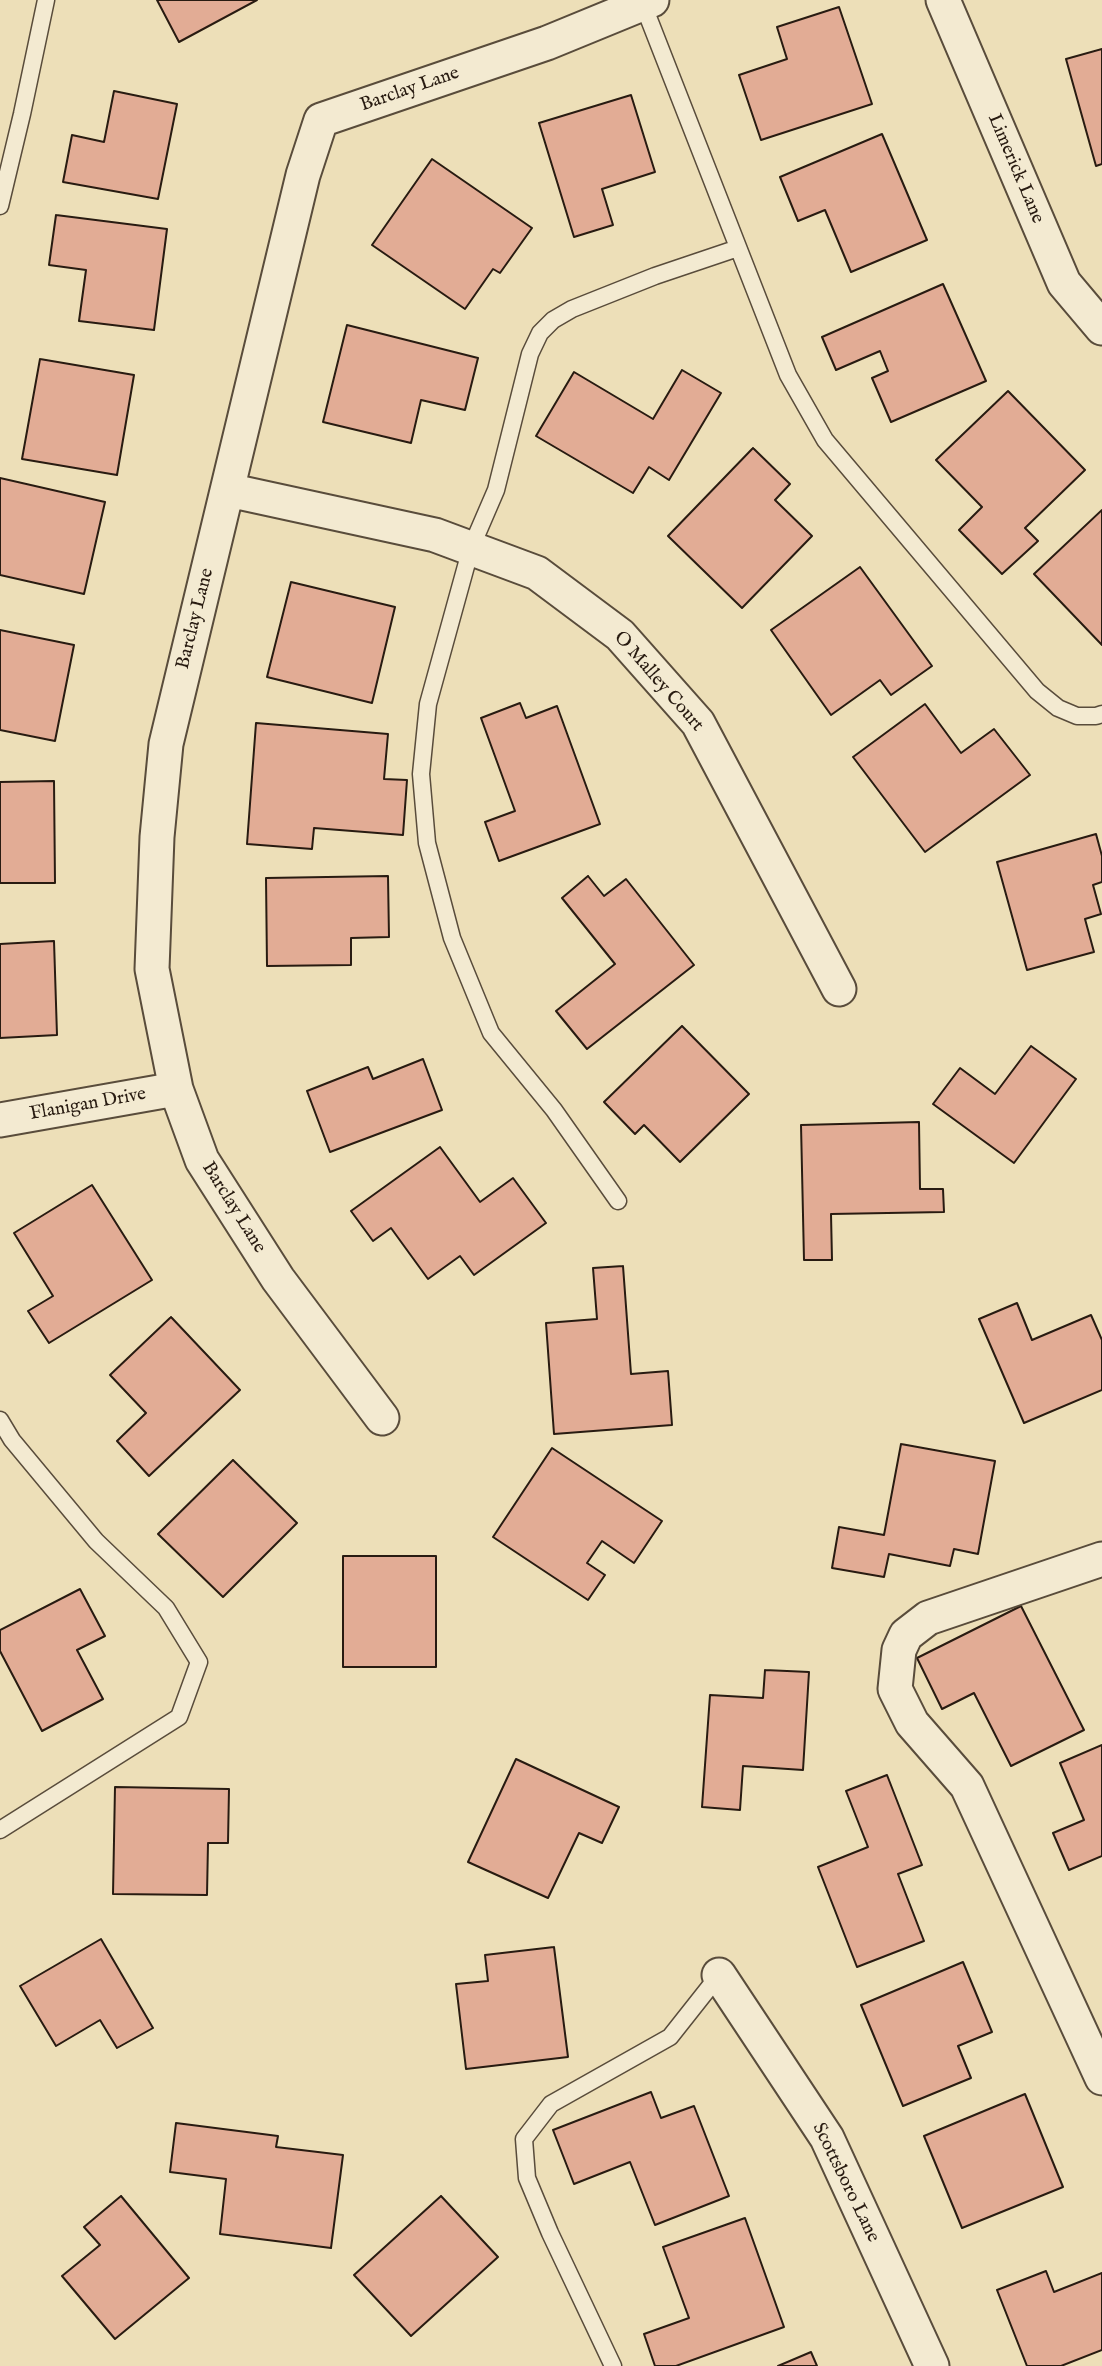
<!DOCTYPE html>
<style>
body{margin:0}
canvas{display:block;background:#eddfb8}
</style>
<canvas width="1102" height="2366"></canvas>
<script>
const ctx = document.querySelector('canvas').getContext('2d');
ctx.lineJoin = 'round';
function paint(path, color) {
  ctx.fillStyle = color;
  ctx.fill(path, 'evenodd');
}
function poly(rows) {
  const path = new Path2D();
  for (const r of rows) {
    path.moveTo(r[0], r[1]);
    for (let i = 2; i < r.length; i += 2) path.lineTo(r[i], r[i + 1]);
  }
  return path;
}
function trace(path, color, width, dash) {
  ctx.strokeStyle = color;
  ctx.lineWidth = width;
  ctx.lineCap = dash ? 'butt' : 'round';
  ctx.setLineDash(dash || []);
  ctx.stroke(path);
}
function write(font, color, halo, rows, align = 'center') {
  ctx.font = font + ' "IM FELL English",serif';
  ctx.lineWidth = 6;
  ctx.setLineDash([]);
  ctx.textBaseline = 'middle';
  ctx.strokeStyle = halo;
  ctx.fillStyle = color;
  for (const [text, x, y, turn = 0] of rows) {
    ctx.save();
    ctx.translate(x, y);
    ctx.rotate((+turn || 0) * Math.PI / 180);
    ctx.textAlign = isNaN(turn) ? turn : align;
    if (halo) ctx.strokeText(text, 0, 0);
    ctx.fillText(text, 0, 0);
    ctx.restore();
  }
}
const building = poly([
 [157,0,257,0,179,42,157,0],
 [839,7,872,104,761,140,739,75,787,59,777,27,839,7],
 [1102,49,1102,164,1096,166,1066,59,1102,49],
 [114,91,177,104,158,199,63,182,72,135,104,142,114,91],
 [631,95,655,172,602,189,613,225,574,237,539,123,631,95],
 [882,134,927,240,851,272,825,210,798,221,780,177,882,134],
 [432,159,532,228,500,273,493,269,465,309,372,245,432,159],
 [56,215,167,229,154,330,79,321,86,270,49,265,56,215],
 [943,284,986,381,891,422,872,378,888,371,880,351,836,370,822,337,943,284],
 [347,325,478,358,465,410,421,400,411,443,323,422,347,325],
 [40,359,134,375,117,475,22,459,40,359],
 [682,370,721,393,669,480,649,467,633,493,536,436,574,372,653,419,682,370],
 [1008,391,1085,470,1025,528,1038,541,1002,574,959,530,982,507,936,460,1008,391],
 [753,448,790,484,775,500,812,536,742,608,668,536,753,448],
 [0,478,105,502,84,594,0,575,0,478],
 [1102,510,1102,645,1034,574,1102,510],
 [860,567,932,666,891,695,880,680,831,715,771,630,860,567],
 [291,582,395,607,372,703,267,677,291,582],
 [0,630,74,645,55,741,0,730,0,630],
 [520,703,526,718,557,706,600,824,499,861,485,822,515,811,481,718,520,703],
 [925,704,961,753,994,729,1030,775,925,852,853,757,925,704],
 [256,723,388,734,384,779,407,780,403,835,314,828,312,849,247,844,256,723],
 [54,781,55,883,0,883,0,782,54,781],
 [1096,834,1102,856,1102,882,1093,885,1101,914,1085,919,1094,952,1027,970,997,862,1096,834],
 [388,876,389,937,351,938,351,965,267,966,266,878,388,876],
 [588,876,604,896,626,879,694,965,587,1049,556,1011,615,964,562,898,588,876],
 [54,941,57,1035,0,1038,0,944,54,941],
 [682,1026,749,1094,680,1162,644,1125,635,1134,604,1102,682,1026],
 [1031,1046,1076,1079,1014,1163,933,1104,960,1068,995,1094,1031,1046],
 [423,1059,442,1110,330,1152,307,1091,368,1067,373,1079,423,1059],
 [919,1122,920,1189,943,1189,944,1212,831,1214,832,1260,804,1260,801,1125,919,1122],
 [440,1147,480,1202,513,1178,546,1223,474,1275,460,1256,428,1279,391,1228,373,1241,351,1211,440,1147],
 [92,1185,152,1280,49,1343,28,1311,53,1296,14,1233,92,1185],
 [623,1266,631,1374,668,1371,672,1425,554,1434,546,1323,597,1319,593,1268,623,1266],
 [1017,1303,1032,1340,1091,1315,1102,1340,1102,1390,1024,1423,979,1319,1017,1303],
 [171,1317,240,1390,149,1476,117,1441,146,1413,110,1375,171,1317],
 [901,1444,995,1461,978,1554,954,1549,950,1566,889,1554,884,1577,832,1568,839,1527,884,1535,901,1444],
 [552,1448,662,1521,634,1563,602,1541,587,1563,605,1575,588,1600,493,1537,552,1448],
 [233,1460,297,1523,223,1597,158,1534,233,1460],
 [343,1556,436,1556,436,1667,343,1667,343,1556],
 [80,1589,105,1636,77,1650,103,1699,42,1731,0,1651,0,1630,80,1589],
 [1021,1606,1084,1730,1011,1766,974,1693,942,1709,917,1658,1021,1606],
 [765,1670,809,1672,803,1770,743,1766,740,1810,702,1807,710,1695,763,1698,765,1670],
 [1102,1745,1102,1856,1069,1870,1053,1833,1084,1820,1060,1763,1102,1745],
 [516,1759,619,1807,602,1843,579,1833,548,1898,468,1862,516,1759],
 [887,1775,922,1865,898,1874,924,1941,857,1967,818,1867,868,1847,846,1791,887,1775],
 [115,1787,229,1789,228,1843,208,1843,207,1895,113,1894,115,1787],
 [101,1939,153,2028,117,2048,100,2020,56,2046,20,1986,101,1939],
 [554,1947,568,2057,466,2069,456,1984,488,1981,485,1955,554,1947],
 [963,1962,992,2032,958,2046,971,2078,903,2106,861,2005,963,1962],
 [651,2092,661,2118,694,2106,729,2196,655,2225,630,2162,574,2184,553,2130,651,2092],
 [1025,2094,1063,2187,962,2228,924,2136,1025,2094],
 [176,2123,278,2136,276,2147,343,2155,331,2248,220,2234,226,2179,170,2172,176,2123],
 [121,2196,189,2278,115,2339,62,2276,100,2245,84,2227,121,2196],
 [441,2196,498,2257,411,2336,354,2275,441,2196],
 [745,2218,784,2327,676,2366,655,2366,644,2334,689,2318,663,2247,745,2218],
 [1046,2271,1054,2292,1102,2273,1102,2350,1061,2366,1027,2366,997,2290,1046,2271],
 [811,2352,817,2366,778,2366,811,2352]
]);
const service = poly([
 [643,4,788,375,825,440,1037,691,1058,708,1077,716,1096,716,1102,714],
 [0,206,22,114,46,0],
 [618,1201,554,1110,491,1033,452,938,427,843,421,774,428,704,471,548,496,490,530,354,540,333,553,320,572,309,655,276,738,248],
 [0,1420,12,1440,96,1541,166,1608,199,1662,179,1717,0,1830],
 [613,2366,550,2233,527,2178,524,2139,551,2104,670,2037,719,1975]
]);
const minor = poly([
 [943,0,1064,283,1102,328],
 [228,490,435,535,537,573,620,635,698,723,839,989],
 [0,1120,176,1089],
 [382,1418,278,1279,202,1160,176,1089,152,969,157,837,166,744,303,175,321,120,547,43,652,0],
 [1102,1559,928,1618,906,1635,899,1650,895,1689,912,1723,967,1786,1102,2078],
 [719,1975,827,2138,932,2366]
]);
const streetNames = [
 ["Barclay Lane",410,90,-19],
 ["Limerick Lane",1015,169,67],
 ["Barclay Lane",196,619,-76],
 ["O Malley Court",658,682,49],
 ["Flanigan Drive",88,1105,-10],
 ["Barclay Lane",233,1208,58],
 ["Scottsboro Lane",845,2183,64]
];
paint(building, '#e2ac95');
trace(building, '#281b11', 2);
trace(service, '#594c3b', 19);
trace(minor, '#594c3b', 37);
trace(service, '#f3ead1', 16);
trace(minor, '#f3ead1', 33);
write('19px', '#281b11', '#f3ead1', streetNames);
</script>
